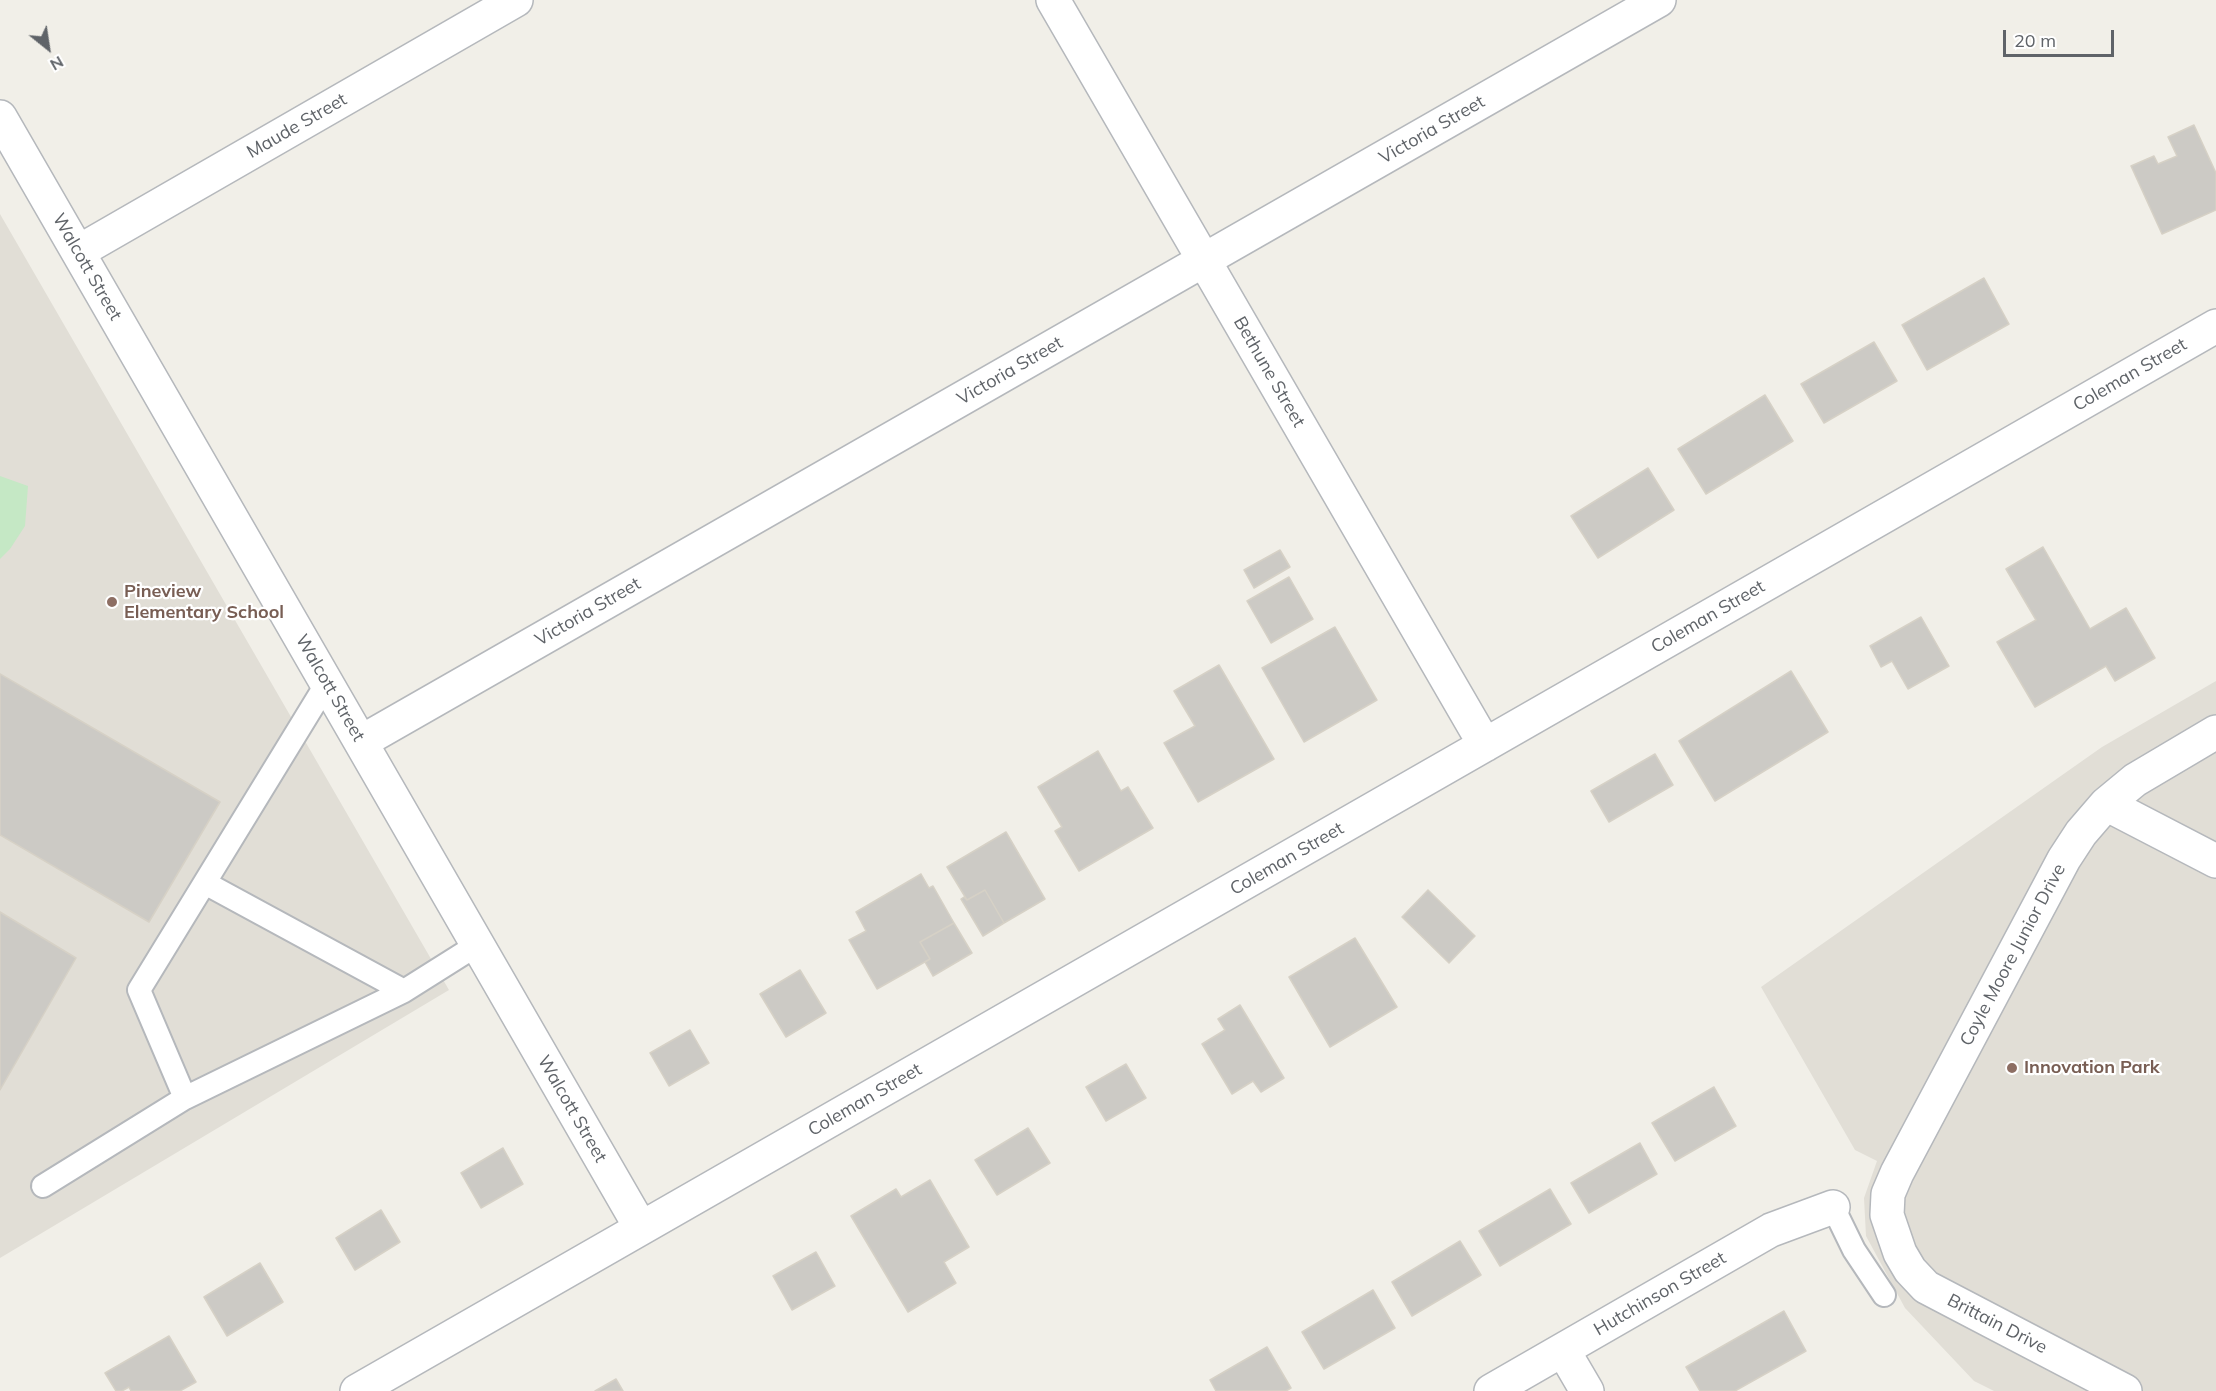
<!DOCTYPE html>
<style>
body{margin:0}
#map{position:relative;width:2216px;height:1391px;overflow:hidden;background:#f1efe8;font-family:Mulish,sans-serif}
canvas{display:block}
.north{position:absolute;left:18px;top:18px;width:60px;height:60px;-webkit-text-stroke:4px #fff;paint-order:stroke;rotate:150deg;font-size:16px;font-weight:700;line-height:24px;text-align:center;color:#5f6368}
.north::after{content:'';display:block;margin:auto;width:21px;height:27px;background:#5f6368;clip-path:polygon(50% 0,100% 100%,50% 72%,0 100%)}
.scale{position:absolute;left:2003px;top:30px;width:111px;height:27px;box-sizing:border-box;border:3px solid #5f6368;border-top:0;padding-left:8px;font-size:18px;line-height:21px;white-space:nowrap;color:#5f6368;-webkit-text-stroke:4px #fff;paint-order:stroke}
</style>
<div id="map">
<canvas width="2216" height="1391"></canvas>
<div class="north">N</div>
<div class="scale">20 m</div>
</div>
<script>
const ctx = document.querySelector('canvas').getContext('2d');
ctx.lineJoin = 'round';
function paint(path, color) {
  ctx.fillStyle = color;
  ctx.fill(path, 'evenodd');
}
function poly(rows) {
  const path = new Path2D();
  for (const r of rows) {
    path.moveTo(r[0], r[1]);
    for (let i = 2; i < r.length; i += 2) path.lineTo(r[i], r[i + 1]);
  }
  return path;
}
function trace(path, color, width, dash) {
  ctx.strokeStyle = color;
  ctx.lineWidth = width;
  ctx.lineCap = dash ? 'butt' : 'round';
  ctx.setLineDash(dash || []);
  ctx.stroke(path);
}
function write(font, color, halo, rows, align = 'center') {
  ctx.font = font + ' Mulish,sans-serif';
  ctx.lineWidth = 4.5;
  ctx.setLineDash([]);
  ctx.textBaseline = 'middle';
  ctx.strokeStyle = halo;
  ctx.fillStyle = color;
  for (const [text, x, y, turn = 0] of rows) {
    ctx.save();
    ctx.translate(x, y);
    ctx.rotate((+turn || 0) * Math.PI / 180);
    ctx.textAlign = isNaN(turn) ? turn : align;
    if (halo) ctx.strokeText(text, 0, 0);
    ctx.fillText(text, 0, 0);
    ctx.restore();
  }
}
const education = poly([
 [0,214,449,990,0,1258],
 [2216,681,2216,1391,1994,1391,1974,1381,1905,1308,1866,1236,1864,1198,1877,1161,1855,1150,1761,987,2102,747]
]);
const green = poly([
 [0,476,28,486,25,526,10,549,0,559]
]);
const building = poly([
 [2194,125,2216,173,2216,210,2162,234,2131,166,2154,156,2158,164,2177,156,2168,137,2194,125],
 [1984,278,2009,324,1927,370,1902,325,1984,278],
 [1874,342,1897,381,1824,423,1801,384,1874,342],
 [1765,395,1793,441,1706,494,1678,449,1765,395],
 [1648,468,1674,510,1598,558,1571,516,1648,468],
 [2043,547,2090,629,2126,608,2155,658,2115,681,2106,666,2035,707,1997,642,2036,620,2006,569,2043,547],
 [1280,550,1290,567,1254,588,1244,570,1280,550],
 [1289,577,1313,619,1271,643,1247,601,1289,577],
 [1921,617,1949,666,1908,689,1892,661,1881,667,1870,646,1921,617],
 [1335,627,1377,700,1304,742,1262,668,1335,627],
 [1219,665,1274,759,1198,802,1164,743,1195,726,1174,691,1219,665],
 [1791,671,1828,732,1715,801,1679,741,1791,671],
 [0,674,220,802,149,922,0,835,0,674],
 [1098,751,1121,791,1128,787,1153,828,1079,871,1055,831,1062,827,1038,787,1098,751],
 [1655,754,1673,785,1609,822,1591,791,1655,754],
 [1006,832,1045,899,1004,923,985,890,967,900,947,867,1006,832],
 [921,874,929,888,933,886,954,923,920,942,930,959,877,989,849,940,866,931,856,912,921,874],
 [985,890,1004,923,983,936,961,899,964,897,967,900,985,890],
 [1428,890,1475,936,1449,963,1402,917,1428,890],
 [0,912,76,958,0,1090,0,912],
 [954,923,972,953,933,976,925,962,930,959,920,942,954,923],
 [1355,938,1397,1007,1330,1047,1289,977,1355,938],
 [800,970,826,1013,786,1037,760,994,800,970],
 [1240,1005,1284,1078,1261,1092,1253,1081,1232,1094,1202,1044,1225,1030,1218,1019,1240,1005],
 [690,1030,709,1063,669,1086,650,1053,690,1030],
 [1126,1064,1146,1098,1106,1121,1086,1087,1126,1064],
 [1714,1087,1736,1126,1675,1161,1652,1123,1714,1087],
 [1028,1128,1050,1163,997,1195,975,1160,1028,1128],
 [1640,1143,1657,1174,1589,1213,1571,1183,1640,1143],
 [503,1148,523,1184,481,1208,461,1173,503,1148],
 [930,1180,969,1247,944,1262,956,1283,908,1312,851,1216,896,1189,901,1197,930,1180],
 [1550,1189,1571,1224,1500,1266,1479,1231,1550,1189],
 [381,1210,400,1242,355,1270,336,1238,381,1210],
 [1460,1241,1481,1275,1412,1316,1392,1282,1460,1241],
 [816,1252,835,1286,792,1310,773,1276,816,1252],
 [260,1263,283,1302,227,1336,204,1297,260,1263],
 [1373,1290,1395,1328,1324,1369,1302,1332,1373,1290],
 [1784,1311,1806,1351,1735,1391,1700,1391,1686,1367,1784,1311],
 [169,1336,196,1382,180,1391,131,1391,129,1387,122,1391,116,1391,105,1373,169,1336],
 [1267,1347,1291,1388,1286,1391,1216,1391,1210,1380,1267,1347],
 [616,1379,623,1391,595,1391,616,1379]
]);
const lane = poly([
 [205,883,404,991],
 [185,1098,139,990,327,683],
 [43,1186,185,1098,404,991,477,945],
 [1833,1207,1854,1250,1884,1295]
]);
const street = poly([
 [1053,0,1485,745],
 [0,117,641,1228],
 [78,252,516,0],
 [361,742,1659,0],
 [2106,804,2216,861],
 [1563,1350,1587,1391],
 [357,1391,2216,326],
 [1491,1391,1771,1230,1833,1207],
 [2125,1391,1926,1287,1910,1270,1900,1253,1887,1215,1888,1194,1897,1173,2064,859,2081,833,2106,804,2135,780,2216,732]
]);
const markers = [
 [112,602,6,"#8d6e63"],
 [2012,1068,6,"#8d6e63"]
];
const streetNames = [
 ["Maude Street",297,126,-30],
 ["Victoria Street",1432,130,-30],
 ["Walcott Street",87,267,60],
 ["Victoria Street",1010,371,-30],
 ["Bethune Street",1269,372,60],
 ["Coleman Street",2130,375,-30],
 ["Victoria Street",588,612,-30],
 ["Coleman Street",1708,617,-30],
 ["Walcott Street",330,688,60],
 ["Coleman Street",1287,859,-30],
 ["Coyle Moore Junior Drive",2013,955,-62],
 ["Coleman Street",865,1100,-30],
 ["Walcott Street",572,1109,60],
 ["Hutchinson Street",1660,1294,-30],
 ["Brittain Drive",1997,1324,27]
];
const educationNames = [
 ["Pineview",124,592],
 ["Elementary School",124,613],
 ["Innovation Park",2024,1068]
];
paint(education, '#e1ded6');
paint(green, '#c5e8c5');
paint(building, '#cccac5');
trace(building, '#d6d1c6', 1.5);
trace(lane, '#b5b8bc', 26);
trace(street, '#b5b8bc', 36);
trace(lane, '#fff', 22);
trace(street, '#fff', 33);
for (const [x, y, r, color] of markers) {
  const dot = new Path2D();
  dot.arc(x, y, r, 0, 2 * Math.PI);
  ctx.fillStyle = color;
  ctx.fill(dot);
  trace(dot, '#fff', 2);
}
write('18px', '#5f6368', '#fff', streetNames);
write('bold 18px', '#785e54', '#fff', educationNames, 'left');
</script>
